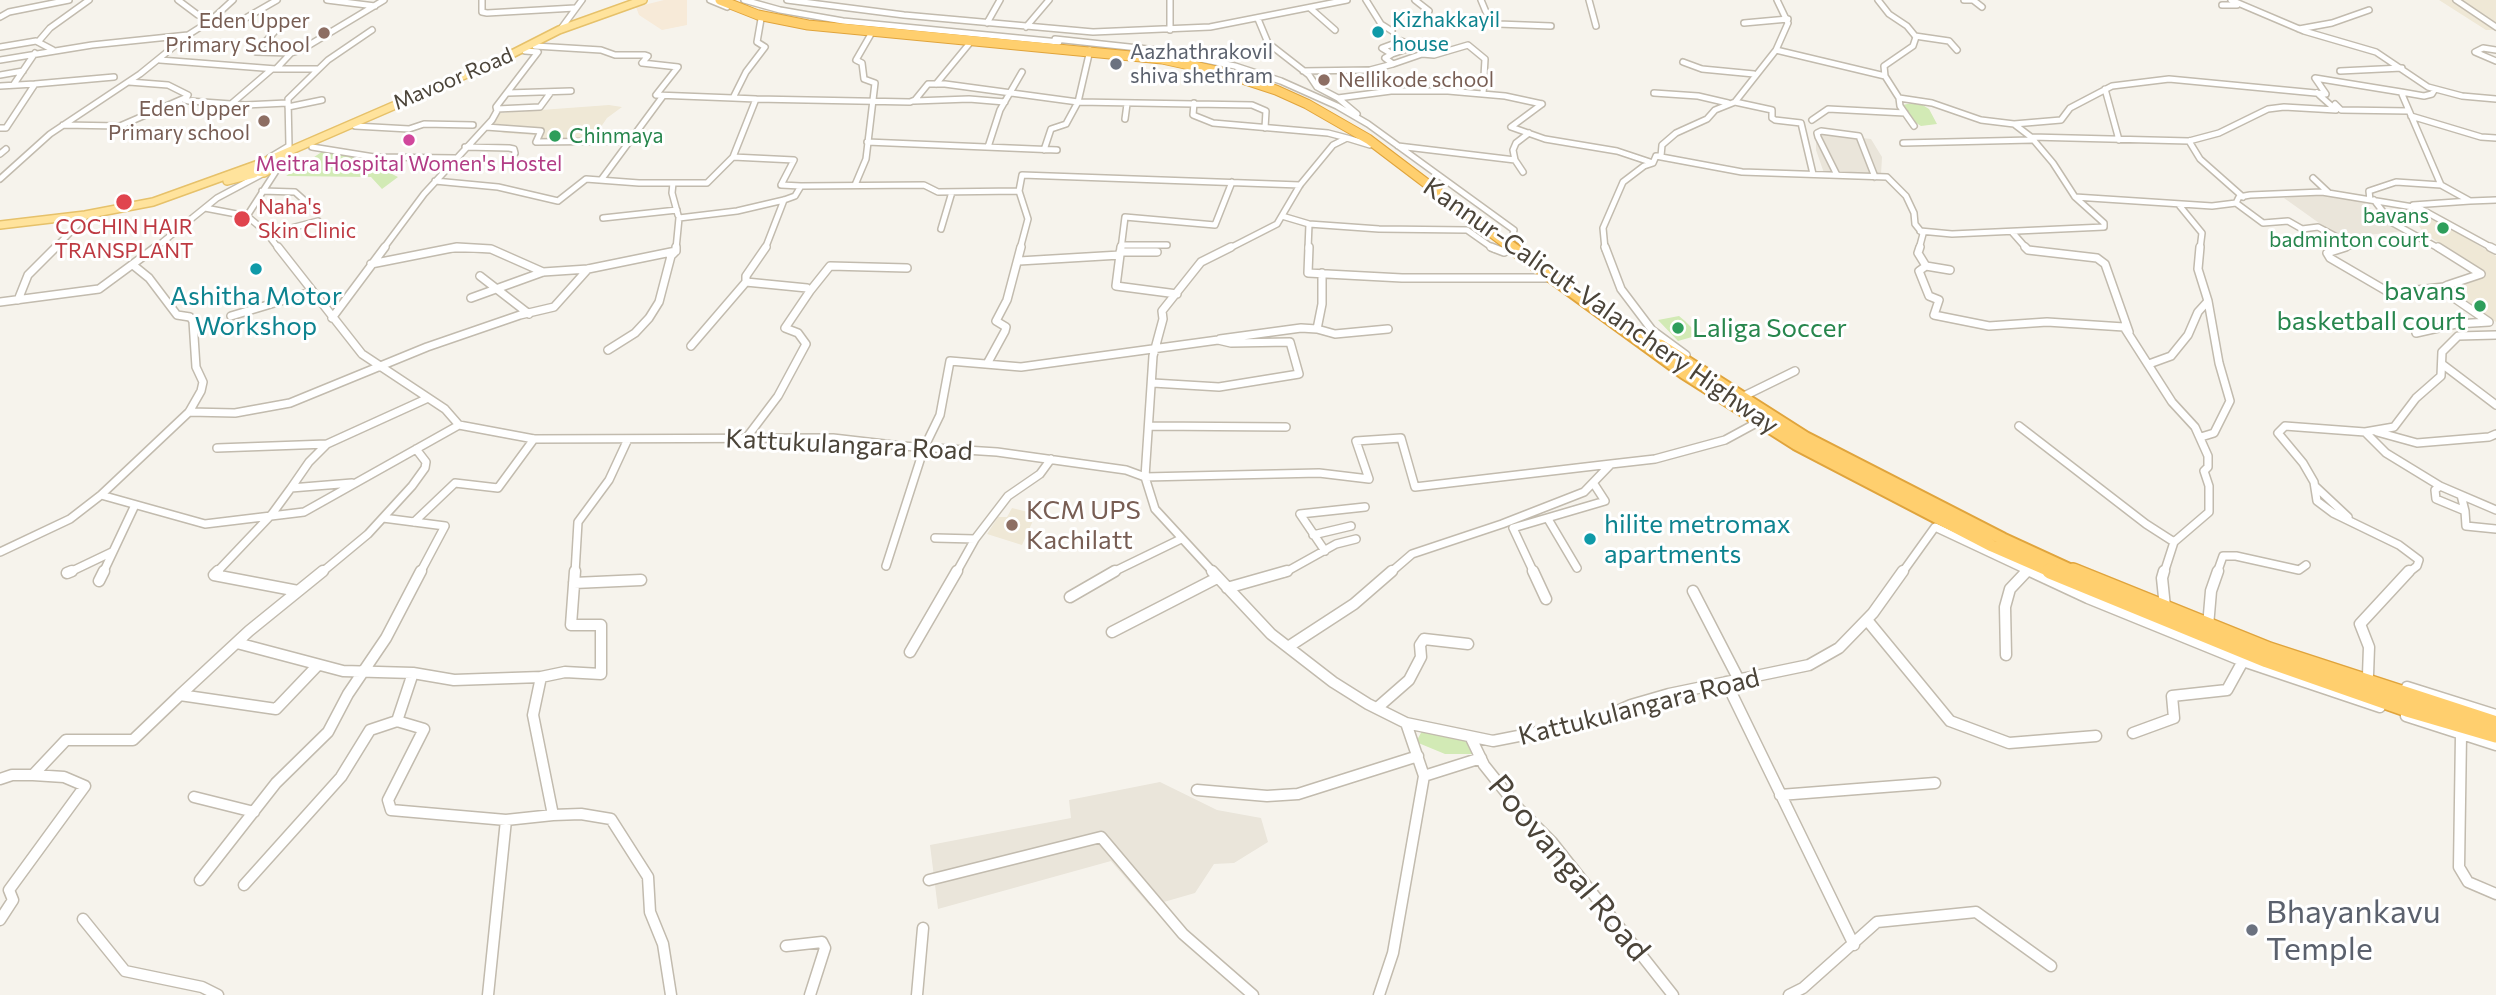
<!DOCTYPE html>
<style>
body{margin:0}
canvas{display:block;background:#f6f3ec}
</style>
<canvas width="2496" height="995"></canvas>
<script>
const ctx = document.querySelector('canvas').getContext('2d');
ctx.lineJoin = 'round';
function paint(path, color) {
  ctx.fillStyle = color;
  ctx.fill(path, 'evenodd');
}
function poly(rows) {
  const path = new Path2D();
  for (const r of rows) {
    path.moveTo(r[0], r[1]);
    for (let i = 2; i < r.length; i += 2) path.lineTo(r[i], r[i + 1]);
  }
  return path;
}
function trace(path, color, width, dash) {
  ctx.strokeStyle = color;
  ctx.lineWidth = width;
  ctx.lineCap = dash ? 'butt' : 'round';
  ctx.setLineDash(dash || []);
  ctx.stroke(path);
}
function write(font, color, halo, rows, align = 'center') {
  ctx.font = font + ' Commissioner,sans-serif';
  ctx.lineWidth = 6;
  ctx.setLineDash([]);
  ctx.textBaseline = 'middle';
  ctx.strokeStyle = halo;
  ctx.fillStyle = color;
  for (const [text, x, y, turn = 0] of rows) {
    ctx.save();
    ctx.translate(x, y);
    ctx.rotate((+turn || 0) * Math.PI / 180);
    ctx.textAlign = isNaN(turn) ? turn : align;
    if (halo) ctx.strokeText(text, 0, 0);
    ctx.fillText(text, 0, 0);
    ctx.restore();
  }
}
const residential = poly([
 [1816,133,1871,139,1882,157,1881,175,1824,173,1816,150],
 [2320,194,2365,203,2382,221,2404,231,2340,238,2284,198],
 [1160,782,1217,810,1261,818,1268,842,1234,863,1214,864,1195,893,1150,906,1111,861,938,909,930,845,1071,818,1069,800]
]);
const commercial = poly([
 [664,0,687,0,687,25,662,30,639,15,636,7]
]);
const education = poly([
 [2439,0,2496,0,2496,30,2486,30],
 [609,105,622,107,607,118,594,137,571,145,543,145,539,136,535,135,504,133,488,128,500,113],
 [2417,216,2436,219,2496,256,2496,322,2448,290,2485,277,2486,274,2424,233,2416,222],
 [1012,508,1036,514,1022,545,987,534,998,517,1007,517]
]);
const green = poly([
 [1913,103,1921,104,1929,109,1937,124,1921,126,1913,121,1902,105],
 [326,149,376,158,404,161,392,174,398,177,382,189,371,177,286,176],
 [1679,316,1685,321,1699,335,1678,341,1658,320],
 [1422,731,1467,741,1474,754,1445,754,1416,742]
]);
const minorFar2 = poly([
 [178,0,198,15,225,23,244,19,277,0],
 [327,0,375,6],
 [482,0,482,12,487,13,575,8],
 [710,0,727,7],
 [744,0,780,10,843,21,1059,42],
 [787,0,904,15,1093,32,1210,27,1347,0],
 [1170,0,1170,30],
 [1366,0,1381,24,1392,31],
 [1415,0,1429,11,1427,15],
 [1481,0,1486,12,1498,24,1551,26],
 [1589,0,1596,26],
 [1878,0,1889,14,1907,26,1916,37,1913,46,1884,66,1885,76,1899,98,1932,103,1981,120,2014,124,2031,137,2053,163,2075,197,2212,206,2236,203,2239,197,2250,195,2322,192,2419,208,2494,249],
 [1964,0,1973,0,1982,7],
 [2231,0,2304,31,2376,52,2428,87,2462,96,2496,99],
 [2456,0,2496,27],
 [2222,5,2237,5],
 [1310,8,1335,30],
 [0,17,9,12,69,0],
 [1258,19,1268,43,1309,75,1317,87,1338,98,1357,114],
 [987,23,1000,0],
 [1744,23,1788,19],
 [1026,27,1049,0],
 [277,29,256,52,291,53,276,69,318,69],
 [2299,29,2332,23,2369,10],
 [560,30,582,0],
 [1915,36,1949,41,1957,50],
 [1055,39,1157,50,1235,66,1281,81,1337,106,1368,124,1514,230,1512,239],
 [1401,41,1418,46,1434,55,1422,54,1393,64,1385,58,1392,54,1382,48,1401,41],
 [38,42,50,28,89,0],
 [535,46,601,50,615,55,645,55,648,56,642,63,678,67,656,95,733,98,746,72,765,47,757,42,761,19],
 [0,47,36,41,53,50],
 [1776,50,1885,76],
 [2496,50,2483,48,2475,52,2496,61],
 [291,53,301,50,384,0],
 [1392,54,1416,46],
 [1434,55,1468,45,1485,59,1483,94],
 [0,60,92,45,188,35,210,21,233,0],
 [160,60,276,69],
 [1683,62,1702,69,1754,74],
 [1303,71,1370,70,1393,64],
 [2340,71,2402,68],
 [0,75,23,71],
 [129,82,168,85,188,95,185,100,189,101,245,105,287,103],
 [14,84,35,53],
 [35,84,114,77],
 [936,84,969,44],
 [0,86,35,84,6,128,0,128],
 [2105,89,2119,140],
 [2401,92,2424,96,2432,94,2435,89],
 [508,93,571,91],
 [1654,93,1698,96,1728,103],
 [1338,98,1391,91,1448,91,1505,96,1542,104],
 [1899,98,1900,106,1914,126],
 [756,99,910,102,915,100,928,84,945,84,1078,102,1252,105,1266,111,1265,128],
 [914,101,969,99,1005,102],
 [1735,102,1772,110,1772,118,1775,120,1801,123,1813,174],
 [1194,103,1193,115,1213,123,1328,133,1347,138],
 [1542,104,1511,127,1545,139,1617,151,1653,163],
 [2335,104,2341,110,2409,111],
 [230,105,272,69],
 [288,107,322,100],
 [497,109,540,107,551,92],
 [2411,116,2481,137,2496,138],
 [1125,119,1127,104],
 [1812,120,1828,109,1905,113],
 [2014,124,2061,120,2070,108,2112,86,2169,79,2326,94,2315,78,2401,92,2441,185,2396,182,2369,191,2370,200],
 [63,125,120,126,187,97],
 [355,126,409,129,424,124,473,125],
 [486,127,541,131,536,142,629,141],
 [2031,137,2189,141,2219,133,2268,109,2284,107,2336,110,2317,93],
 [2189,141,2200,159,2243,197],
 [867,142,1057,150],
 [1903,143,2032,140],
 [1398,146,1515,160],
 [312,147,374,157,455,158],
 [465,147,509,148,514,149,515,153],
 [988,147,1000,110,1022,72],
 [1044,150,1051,129,1066,124,1078,102,1090,50,1086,51],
 [0,154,6,149],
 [1656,156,1742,172,1887,177,1906,196,1914,213,1915,224,1923,234,1919,249],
 [269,158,289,146,288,99,328,60,372,30],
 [275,168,276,171,247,216,266,232,279,249],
 [1523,172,1515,160,1513,150,1516,143,1529,133],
 [1837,175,1818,137,1817,133,1821,131,1859,136,1875,177],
 [2313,178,2329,193],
 [0,179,50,134,140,74,188,35],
 [601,180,663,96],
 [435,181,498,187,558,201,586,179,639,183,707,183,733,157],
 [673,183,672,193,678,215],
 [855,185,866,159,875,83,864,79,862,63,856,60,871,34],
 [2441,185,2470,201,2496,200],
 [801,186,924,185,938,192,1019,191,1022,175,1300,185],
 [262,191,295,192,304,200],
 [1019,191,1028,219,1020,249],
 [2374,200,2391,222,2440,249],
 [2236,203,2263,223,2288,221,2302,229,2318,227,2352,245,2340,249],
 [2179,205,2202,233,2200,249],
 [2413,205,2470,201],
 [205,208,247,216],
 [1282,216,1309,224,1379,229,1467,230,1494,249],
 [603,218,677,210],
 [941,229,952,192],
 [1920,231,1952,234,2104,227,2104,223,2075,197],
 [2012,232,2027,249],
 [268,234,318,221],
 [1121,245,1167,245],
 [54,249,84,218],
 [154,249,217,198,264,173],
 [383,249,424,194,492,120,497,111,496,107,538,52,525,51],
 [448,249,486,249],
 [676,249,679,218,737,211,784,200,795,196,801,186,781,185,794,160,733,157,756,99,733,98],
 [765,249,784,200],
 [1121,249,1125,217,1215,225,1232,182],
 [1228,249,1277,224,1300,185,1333,145,1347,138,1370,145],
 [1308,249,1309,224],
 [1605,249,1603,228,1623,182,1644,166,1653,163,1656,156,1661,156,1662,145,1676,133,1707,119,1715,110,1735,102,1776,50,1788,23,1777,0]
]);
const minorFar1 = poly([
 [278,247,362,354,445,409,459,425,534,439,833,438,902,446,997,452,1126,470,1145,477,1155,509,1214,573],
 [1121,247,1116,286,1177,294],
 [1231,247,1201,262,1162,311,1163,319,1153,356,1145,477,1319,473,1369,479,1356,441,1401,438,1415,487,1611,464],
 [1309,247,1308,273,1402,278,1554,278],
 [1491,247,1504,252,1512,248],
 [1605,247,1621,289,1652,330,1686,355],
 [1920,247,1918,253,1926,266,1919,271,1929,296,1939,300,1934,315,1989,326,2047,322,2124,327,2172,402,2195,427,2208,456,2208,467,2204,471,2209,486,2209,512,2174,542,2164,573],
 [2025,247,2028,250,2097,258,2105,264,2129,332],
 [2346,247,2327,253,2330,258,2390,293,2444,287],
 [2490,247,2496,250],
 [676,251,676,247],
 [1120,252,1157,252],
 [1019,261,1120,255],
 [371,264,457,247,491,249,543,272],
 [1926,266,1950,270],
 [1322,273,1322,304,1317,329,1335,334,1388,329],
 [480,276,529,314],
 [810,291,830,266,907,268],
 [471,298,543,272,588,269,676,251,671,256,659,302,649,318,635,333,608,350],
 [18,300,28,275,56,247],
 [0,302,99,289,156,247],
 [231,316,311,292],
 [332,318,385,247],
 [2416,333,2456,324,2489,322,2444,291,2444,287,2448,285,2481,274,2438,247],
 [1220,339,1301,328,1317,329],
 [691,346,746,282],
 [987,364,1005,331,1006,327,996,321,1007,300,1021,247],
 [2149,364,2171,356,2188,335,2198,312,2208,301,2198,269,2200,247],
 [2442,364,2496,405],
 [1740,398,1795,371],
 [189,412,235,413,290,403,427,347,520,315,554,307,588,269],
 [1149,426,1286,427],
 [2019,426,2146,524,2174,542],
 [2365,432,2394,427,2416,398,2441,376,2442,352,2458,336,2496,335],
 [2377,432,2417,443,2489,437,2496,434],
 [747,437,778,396,806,344,798,333,785,328,810,291,807,288,746,282,746,276,766,247],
 [2201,437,2214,433,2230,401,2219,363,2208,301],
 [217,448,327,444,426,399],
 [2440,486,2435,490,2436,499,2465,511,2461,495],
 [2316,487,2348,517],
 [291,488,309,462,327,444],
 [101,495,205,524,304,512,459,425],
 [2465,511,2466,526,2496,529],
 [383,518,445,526,420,573],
 [1548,519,1577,568],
 [414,522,455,483,498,488,534,439],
 [1313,535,1351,526],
 [935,538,975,539,1008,496,1040,474,1051,459],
 [1325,551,1300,514,1365,507],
 [0,552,70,519,101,495,189,412,201,391,203,382,196,367,193,321,190,317,177,315,149,278,133,265],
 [886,566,924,448,940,415,950,361,1021,367,1218,340,1231,343,1290,342,1299,374,1219,387,1153,383],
 [68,573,112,552],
 [103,573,135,505],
 [216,573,272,514,291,488,352,483],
 [321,573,368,534,412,486,425,468,426,462,416,449],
 [575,573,578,522,609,480,628,439],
 [956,573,975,539],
 [1111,573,1181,539],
 [1284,573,1336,544,1356,539],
 [1390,573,1412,554,1502,524,1584,492,1611,464,1655,459,1725,440,1760,421],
 [1534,573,1513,528,1605,501,1594,484],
 [1902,573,1935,527,2033,573],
 [2217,573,2223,556,2236,556,2299,570,2306,565],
 [2408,573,2417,566,2419,560,2399,545,2333,513,2317,501,2314,482,2303,463,2278,433,2285,426,2365,432,2386,453,2440,486,2496,510]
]);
const minor = poly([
 [218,571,214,575,298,591],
 [575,571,571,625,601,625,601,674,565,672,541,677,533,715,553,815,581,814,611,819,648,877,650,912,663,944,671,995],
 [1212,571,1271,634,1333,682,1368,704,1406,723,1493,741,1595,721,1631,705,1669,694,1809,665,1839,648,1873,613,1903,571],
 [1533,571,1546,599],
 [2030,571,2088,598,2243,661,2380,707],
 [2164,571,2162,578,2165,607],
 [67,573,72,571],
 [99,581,104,571],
 [574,583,641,580],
 [1227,588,1287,571],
 [1693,591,1739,680],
 [1070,597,1115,571],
 [1867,620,1950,721,2009,743,2096,736],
 [2208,626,2211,591,2218,571],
 [1112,632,1217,578],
 [237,643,343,671,413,673,454,680,541,677],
 [1288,647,1354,604,1392,571],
 [910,652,957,571],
 [2006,655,2005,607,2010,589,2027,571],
 [317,666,276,709,180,695,249,631,323,571],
 [2368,675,2369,647,2360,624,2409,571],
 [1726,682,1854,945],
 [2407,687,2496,715],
 [1377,708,1409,680,1421,657,1420,645,1424,639,1468,644],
 [2406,716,2496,745],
 [397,721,424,729,388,800,391,810,506,820,553,815],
 [2133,733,2174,718,2172,696,2227,690,2243,661],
 [2461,735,2459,867,2468,882,2496,894],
 [1471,738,1484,765,1519,809,1552,842,1673,995],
 [1424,776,1481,758],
 [0,779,12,775,33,775,66,740,133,740,180,695],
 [1197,790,1267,796,1298,794,1418,756],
 [1780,795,1935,783],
 [194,797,254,812],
 [200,880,276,783,328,732,348,694,386,638,421,571],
 [929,880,1101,837,1183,934,1253,995],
 [244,885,341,777,370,730,397,721,413,673],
 [83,919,125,971,202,987,218,995],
 [0,920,13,900,9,890,85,786,64,777,33,775],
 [786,946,822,942,825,948,810,995],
 [488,995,506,820],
 [917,995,923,928],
 [1379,995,1393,953,1424,776,1406,723],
 [1789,995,1803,988,1877,922,1976,912,2051,966]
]);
const major = poly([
 [264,162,504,58,559,30,643,0],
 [264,162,277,165,264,173,249,171,253,166,264,162],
 [277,165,292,157],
 [227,181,254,174],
 [0,225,85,215,153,202,253,166]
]);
const highwayFar2 = poly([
 [720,0,758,15,808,25,1162,59,1221,72,1276,90,1307,104,1368,139,1513,249]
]);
const highwayFar1 = poly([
 [1511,247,1684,373,1796,444,1992,546,2054,573],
 [1660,345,1806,438,2003,539,2077,573]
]);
const highway = poly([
 [2050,571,2267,660,2407,709,2496,735],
 [2073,571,2269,650,2496,724]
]);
const markers = [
 [1378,32,7,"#0f9aa8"],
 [324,33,7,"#8d6e63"],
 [1116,64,7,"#6b7280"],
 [1324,80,7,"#8d6e63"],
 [264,121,7,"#8d6e63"],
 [555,136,7,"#2e9e5b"],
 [409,140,7,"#d1479c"],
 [124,202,9,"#e0444e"],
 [242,219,9,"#e0444e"],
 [2443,228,7,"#2e9e5b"],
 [256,269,7,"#0f9aa8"],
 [2480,306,7,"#2e9e5b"],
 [1678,328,7,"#2e9e5b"],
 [1012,525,7,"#8d6e63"],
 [1590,539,7,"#0f9aa8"],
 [2252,930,7,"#6b7280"]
];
const farCulturenames = [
 ["Kizhakkayil",1392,20],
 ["house",1392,44]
];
const farEducationnames = [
 ["Eden Upper",310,21],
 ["Primary School",310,45],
 ["Nellikode school",1338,80,"left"],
 ["Eden Upper",250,109],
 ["Primary school",250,133]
];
const farWorshipnames = [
 ["Aazhathrakovil",1130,52],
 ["shiva shethram",1130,76]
];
const farStreetnames = [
 ["Mavoor Road",453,79,-23]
];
const farLeisurenames = [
 ["Chinmaya",569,136],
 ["bavans",2429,216,"right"],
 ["badminton court",2429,240,"right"]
];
const farHotelnames = [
 ["Meitra Hospital Women's Hostel",409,164]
];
const farHealthnames = [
 ["Naha's",258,207],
 ["Skin Clinic",258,231],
 ["COCHIN HAIR",124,227,"center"],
 ["TRANSPLANT",124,251,"center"]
];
const leisureNames = [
 ["bavans",2466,291],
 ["basketball court",2466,321],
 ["Laliga Soccer",1692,328,"left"]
];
const cultureNames = [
 ["Ashitha Motor",256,296],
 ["Workshop",256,326],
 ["hilite metromax",1604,524,"left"],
 ["apartments",1604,554,"left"]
];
const streetNames = [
 ["Kannur-Calicut-Valanchery Highway",1601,306,35],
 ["Kattukulangara Road",849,445,3],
 ["Kattukulangara Road",1639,707,-14]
];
const educationNames = [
 ["KCM UPS",1026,510],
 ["Kachilatt",1026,540]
];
const nearStreetnames = [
 ["Poovangal Road",1569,868,50]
];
const nearWorshipnames = [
 ["Bhayankavu",2266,912],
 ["Temple",2266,949]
];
paint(residential, '#eae5da');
paint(commercial, '#f7ead8');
paint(education, '#efe8d6');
paint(green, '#d2eab5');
trace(minorFar2, '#c2bbae', 8);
trace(minorFar1, '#c2bbae', 10);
trace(minor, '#c2bbae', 13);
trace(major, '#e6c16a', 10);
trace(highwayFar2, '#e0a43c', 11);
trace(highwayFar1, '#e0a43c', 15);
trace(highway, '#e0a43c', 18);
trace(minorFar2, '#fff', 5);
trace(minorFar1, '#fff', 7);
trace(minor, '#fff', 10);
trace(major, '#ffe39c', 7);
trace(highwayFar2, '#ffcf6e', 9);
trace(highwayFar1, '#ffcf6e', 11);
trace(highway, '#ffcf6e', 15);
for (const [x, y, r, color] of markers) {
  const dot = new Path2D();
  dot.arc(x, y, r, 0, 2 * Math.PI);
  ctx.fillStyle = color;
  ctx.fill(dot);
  trace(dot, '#fff', 2.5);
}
write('21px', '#0d838f', '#fff', farCulturenames, 'left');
write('21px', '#785e54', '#fff', farEducationnames, 'right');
write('21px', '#5b616d', '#fff', farWorshipnames, 'left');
write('21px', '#4b4439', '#fff', farStreetnames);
write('21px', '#27864d', '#fff', farLeisurenames, 'left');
write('21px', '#b23c85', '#fff', farHotelnames);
write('21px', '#be3a42', '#fff', farHealthnames, 'left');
write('26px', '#27864d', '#fff', leisureNames, 'right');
write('26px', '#0d838f', '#fff', cultureNames);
write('26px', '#4b4439', '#fff', streetNames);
write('26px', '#785e54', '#fff', educationNames, 'left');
write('32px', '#4b4439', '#fff', nearStreetnames);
write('32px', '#5b616d', '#fff', nearWorshipnames, 'left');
</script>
